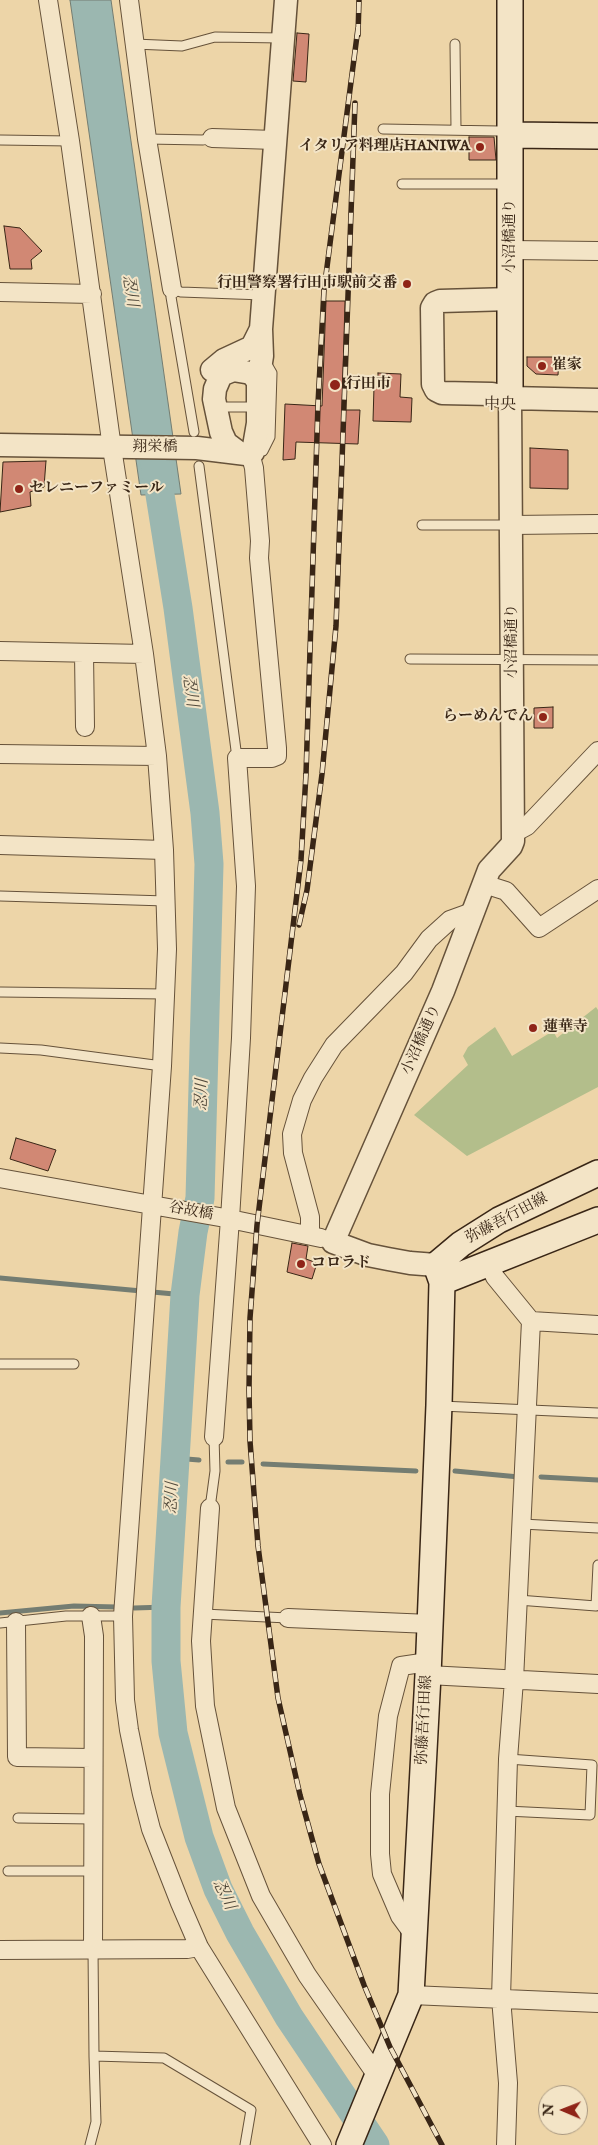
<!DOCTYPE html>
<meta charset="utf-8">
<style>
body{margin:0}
#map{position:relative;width:598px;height:2145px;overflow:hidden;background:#edd5a8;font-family:"IM FELL English",serif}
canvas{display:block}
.north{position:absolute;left:538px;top:2085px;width:50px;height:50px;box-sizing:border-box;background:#f3e4c6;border:1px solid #a99880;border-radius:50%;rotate:271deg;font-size:14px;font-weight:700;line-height:20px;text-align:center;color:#392616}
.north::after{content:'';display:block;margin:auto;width:18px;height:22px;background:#8f2418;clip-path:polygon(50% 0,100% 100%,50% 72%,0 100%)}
</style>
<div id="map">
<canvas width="598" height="2145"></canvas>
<div class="north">N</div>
</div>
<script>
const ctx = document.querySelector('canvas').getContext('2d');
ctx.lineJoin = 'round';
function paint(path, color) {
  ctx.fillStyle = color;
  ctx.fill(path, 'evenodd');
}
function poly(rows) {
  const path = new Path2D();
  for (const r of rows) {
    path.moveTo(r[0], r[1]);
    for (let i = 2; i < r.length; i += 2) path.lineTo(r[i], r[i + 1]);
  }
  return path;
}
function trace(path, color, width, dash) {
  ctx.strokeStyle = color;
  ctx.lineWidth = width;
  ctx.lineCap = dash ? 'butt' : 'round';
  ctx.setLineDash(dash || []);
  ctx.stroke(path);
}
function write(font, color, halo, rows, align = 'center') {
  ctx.font = font + ' "IM FELL English","Noto Serif JP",serif';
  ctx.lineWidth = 4;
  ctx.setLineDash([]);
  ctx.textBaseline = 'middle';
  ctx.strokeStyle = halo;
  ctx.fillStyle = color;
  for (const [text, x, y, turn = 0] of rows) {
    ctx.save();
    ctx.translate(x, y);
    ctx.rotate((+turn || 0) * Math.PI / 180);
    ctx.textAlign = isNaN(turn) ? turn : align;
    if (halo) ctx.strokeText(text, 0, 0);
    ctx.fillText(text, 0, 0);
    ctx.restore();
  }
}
const green = poly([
 [596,1007,598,1010,598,1087,467,1156,414,1115,468,1065,463,1056,468,1047,495,1027,512,1056,553,1031,557,1038]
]);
const water = poly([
 [70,0,111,0,181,494,141,495,70,0]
]);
const stream = poly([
 [0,1278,185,1295],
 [174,1458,199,1460],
 [228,1462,242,1462],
 [263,1464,416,1471],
 [455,1471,519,1477],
 [541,1477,598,1480],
 [134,1608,166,1607],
 [0,1613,74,1606,117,1607]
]);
const river = poly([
 [154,457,178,608,205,813,209,864,200,1198,193,1232,185,1295,166,1607,166,1661,173,1733,199,1837,218,1889,240,1933,289,2017,375,2145]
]);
const building = poly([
 [297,33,309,34,306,82,293,81,297,33],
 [469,137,494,137,496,160,469,160,469,137],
 [4,226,20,228,42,251,31,260,32,269,10,269,4,226],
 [326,301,345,301,342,410,360,410,358,444,296,442,295,459,283,460,285,404,322,406,326,301],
 [527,357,559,357,558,375,536,374,527,366,527,357],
 [378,373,401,374,400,397,412,398,411,422,373,421,374,387,378,387,378,373],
 [530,448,568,450,568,489,530,488,530,448],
 [46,461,44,487,30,492,31,506,0,512,3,462,46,461],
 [553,707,553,728,534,728,534,708,553,707],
 [16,1138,56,1150,48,1171,10,1159,16,1138],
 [292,1243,308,1246,306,1259,317,1263,312,1279,287,1272,292,1243]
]);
const service = poly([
 [134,44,182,46,215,37,282,38],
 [455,44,456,129],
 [383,129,499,131,508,134],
 [147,139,203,140,212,138],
 [0,140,70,141],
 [402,184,509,184],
 [216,407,258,407],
 [194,432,171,297,172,289,181,292,263,295],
 [255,452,263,451,270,437,272,373,265,361],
 [199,466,237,758],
 [422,525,512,525],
 [410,659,598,660],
 [0,896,166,901],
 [0,992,165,994],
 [0,1048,41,1050,162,1066],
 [0,1364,74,1364],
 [441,1406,598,1413],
 [210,1508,215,1471,214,1437],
 [522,1524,598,1528],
 [518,1600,596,1606,598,1565],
 [203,1614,288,1618],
 [0,1623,66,1616,123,1616],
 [506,1811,590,1815,592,1765,508,1759],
 [18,1818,93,1819],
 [8,1871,93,1871],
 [93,1949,94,2056,164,2058,251,2110,245,2145],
 [90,2145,96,2122,94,2056]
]);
const minor = poly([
 [48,0,70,141,112,448,144,654,157,756,164,850,167,949,162,1066,123,1616,125,1700,129,1730,142,1794,151,1829,180,1903,199,1947,322,2145],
 [129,0,147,139,172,289],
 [212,138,275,140],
 [511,250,598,251],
 [0,292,92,294],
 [512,525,598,524],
 [0,651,144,654],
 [84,653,85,727],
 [0,754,157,756],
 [514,833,527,826,598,751],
 [0,845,164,850],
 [484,884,506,891,539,928,598,889],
 [0,1178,225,1218,321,1238],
 [310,1235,310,1217,293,1153,292,1134,302,1100,313,1078,334,1045,404,973,429,939,450,920,475,911],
 [489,1264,495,1277,531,1321,598,1325],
 [214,1437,230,1219,241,1038,246,886,237,758,272,758,277,756,277,748,259,558,260,541,254,468,250,453],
 [210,1508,201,1641,203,1674,205,1706,226,1808,261,1896,307,1975,378,2077],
 [91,1616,94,1636,93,1949],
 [288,1618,430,1624],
 [16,1622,17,1757,92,1758],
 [428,1675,598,1684],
 [414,1935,400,1916,382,1874,380,1854,380,1794,388,1716,401,1666,428,1662],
 [0,1950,187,1949,199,1947],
 [411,1995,598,2003],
 [506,2145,508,2083,501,1998,508,1759,514,1680,531,1321]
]);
const tertiary = poly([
 [511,299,440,301,435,303,432,308,433,384,436,390,442,393,492,394,510,398,598,400],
 [212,370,224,360,252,347,261,329],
 [0,445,197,448,246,454,253,452,258,423,258,381,262,356,261,329,286,0],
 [238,452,226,443,221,432,214,399,215,389,221,375,233,370,251,373,258,381],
 [436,1265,410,1263,388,1259,368,1255,333,1242,443,991,489,870,511,846,513,841,510,398]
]);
const secondary = poly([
 [510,0,510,398],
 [511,135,598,136],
 [442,1282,598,1220],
 [349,2145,411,1995,428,1675,439,1405,442,1282,436,1265,461,1244,499,1220,598,1173]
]);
const rail = poly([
 [358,28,324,290,318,404,306,774,301,860,257,1225,250,1318,249,1390,250,1441,258,1546,278,1698,300,1795,319,1864,364,1985,390,2047,442,2145],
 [358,35,359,0],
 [299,925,307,890,322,774,336,626,355,103]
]);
const markers = [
 [480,147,5,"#8f2418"],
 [407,284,5,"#8f2418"],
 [542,366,5,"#8f2418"],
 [335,385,6,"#8f2418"],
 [19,489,5,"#8f2418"],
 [543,717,5,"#8f2418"],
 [533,1028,5,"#8f2418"],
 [301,1264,5,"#8f2418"]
];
const poiNames = [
 ["イタリア料理店HANIWA",470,147,"right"],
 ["行田警察署行田市駅前交番",397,284,"right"],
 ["崔家",552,366],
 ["行田市",346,385],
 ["セレニーファミール",29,489],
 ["らーめんでん",533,717,"right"],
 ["蓮華寺",543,1028],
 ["コロラド",311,1264]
];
const streetNames = [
 ["小沼橋通り",511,236,-90],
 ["翔栄橋",155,448],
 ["小沼橋通り",513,641,-90],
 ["小沼橋通り",422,1040,-66],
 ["谷故橋",191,1212,10],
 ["弥藤吾行田線",507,1219,-28],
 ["弥藤吾行田線",425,1720,-87]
];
const waterNames = [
 ["忍川",129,291,81],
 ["忍川",189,691,82],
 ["忍川",203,1095,-88],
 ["忍川",173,1498,-87],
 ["忍川",223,1895,64]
];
const neighbourhoodNames = [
 ["中央",500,406]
];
paint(green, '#b3be8b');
paint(water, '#9bb7b0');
trace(water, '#747d72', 1);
trace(stream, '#747d72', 5);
trace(river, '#9bb7b0', 29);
paint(building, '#d18874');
trace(building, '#392616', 1);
trace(service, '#66523a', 11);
trace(minor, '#66523a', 20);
trace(tertiary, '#66523a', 25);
trace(secondary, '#392616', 28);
trace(service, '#f3e4c6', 9);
trace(minor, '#f3e4c6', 18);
trace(tertiary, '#f3e4c6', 22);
trace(secondary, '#f3e4c6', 25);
trace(rail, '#392616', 5.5);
trace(rail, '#f3e4c6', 4, [11]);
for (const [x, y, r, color] of markers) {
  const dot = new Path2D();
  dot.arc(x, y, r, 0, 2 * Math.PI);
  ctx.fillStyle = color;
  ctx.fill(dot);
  trace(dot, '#f3e4c6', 2);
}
write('bold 15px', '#392616', '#f3e4c6', poiNames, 'left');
write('15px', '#392616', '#f3e4c6', streetNames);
write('italic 16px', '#524a3c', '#f3e4c6', waterNames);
write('16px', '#392616', '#f3e4c6', neighbourhoodNames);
</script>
